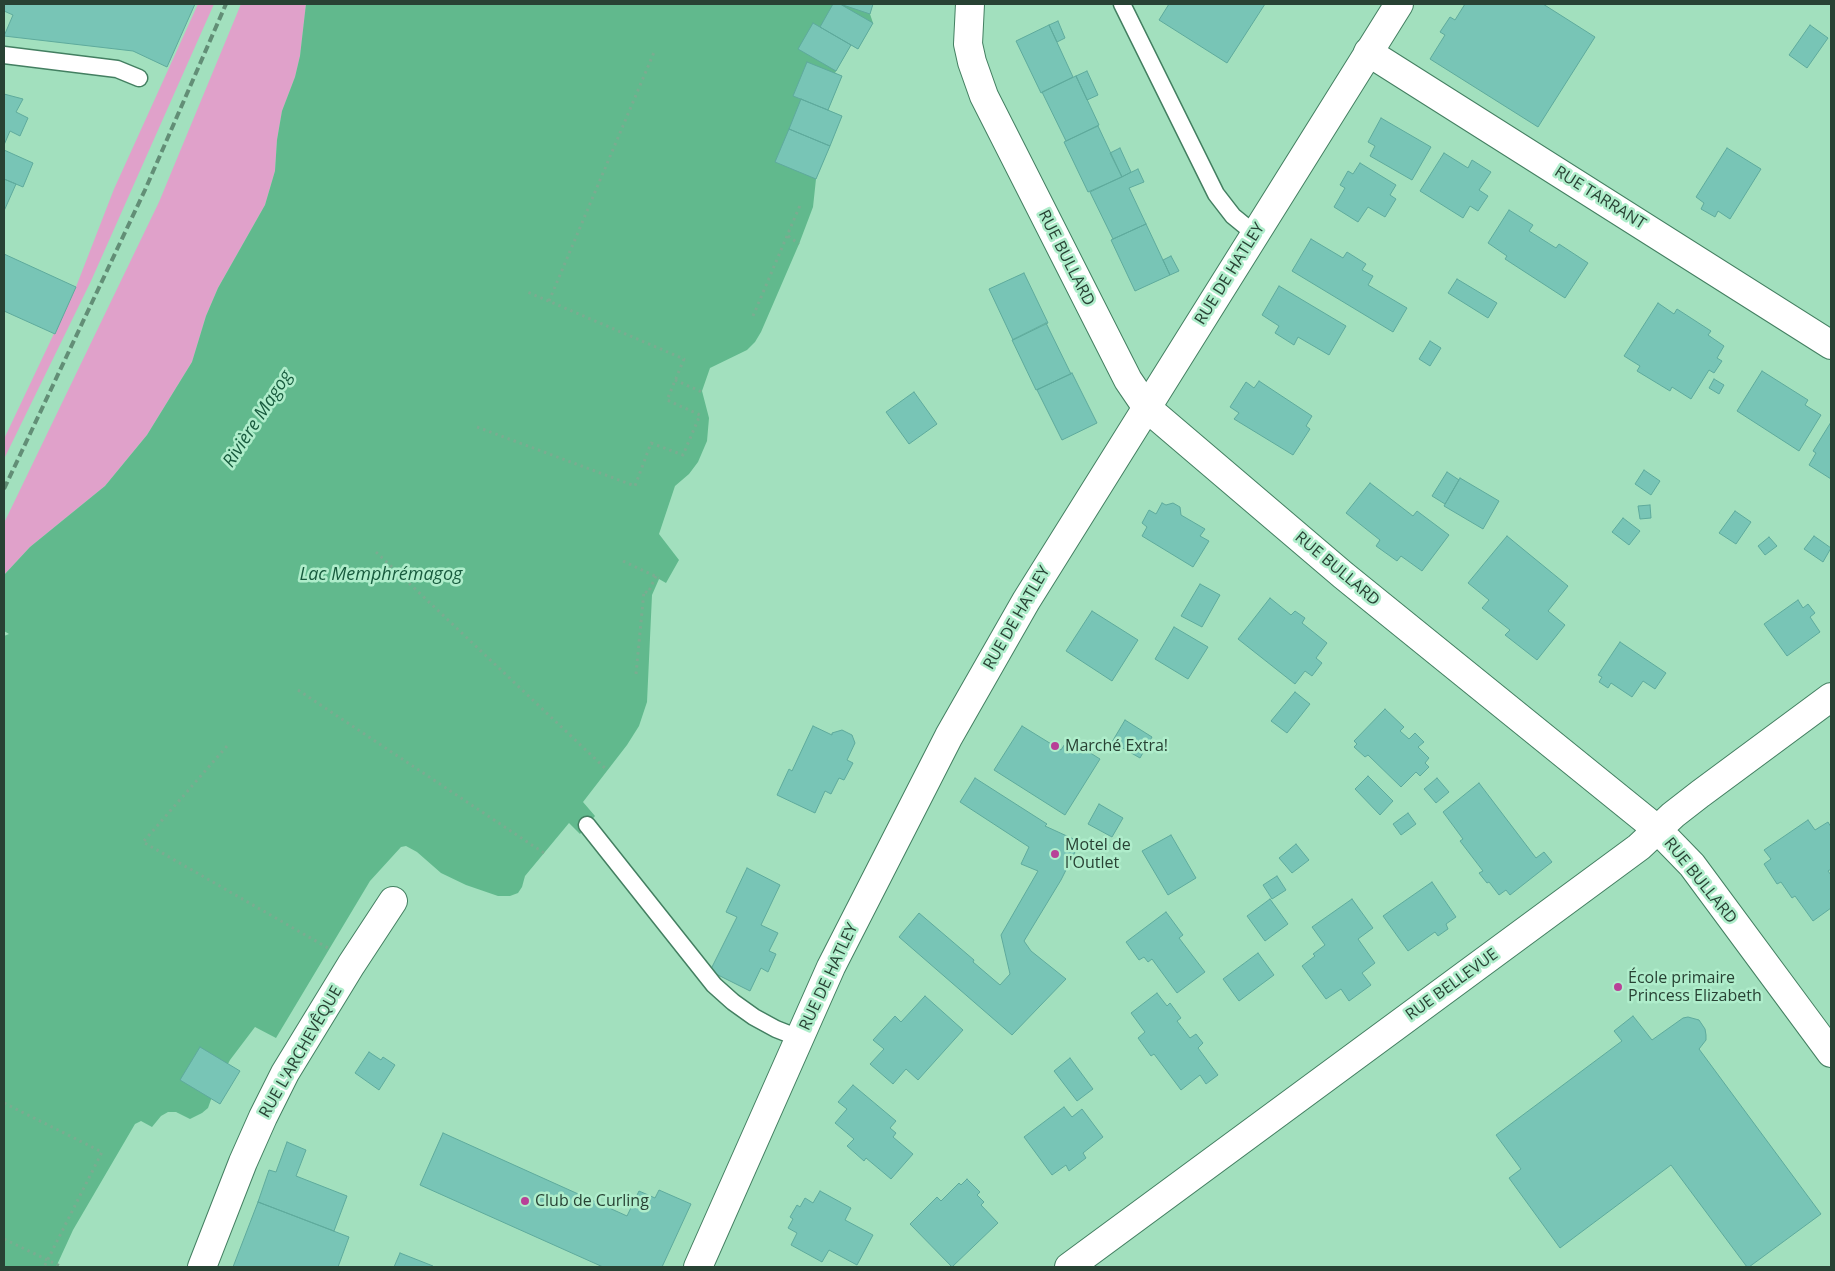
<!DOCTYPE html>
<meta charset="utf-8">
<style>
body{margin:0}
#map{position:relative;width:1835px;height:1271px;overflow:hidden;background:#a2e0be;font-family:"Open Sans",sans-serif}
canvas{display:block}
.frame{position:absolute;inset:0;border:5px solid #284234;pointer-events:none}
</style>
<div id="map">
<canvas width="1835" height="1271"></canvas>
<div class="frame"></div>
</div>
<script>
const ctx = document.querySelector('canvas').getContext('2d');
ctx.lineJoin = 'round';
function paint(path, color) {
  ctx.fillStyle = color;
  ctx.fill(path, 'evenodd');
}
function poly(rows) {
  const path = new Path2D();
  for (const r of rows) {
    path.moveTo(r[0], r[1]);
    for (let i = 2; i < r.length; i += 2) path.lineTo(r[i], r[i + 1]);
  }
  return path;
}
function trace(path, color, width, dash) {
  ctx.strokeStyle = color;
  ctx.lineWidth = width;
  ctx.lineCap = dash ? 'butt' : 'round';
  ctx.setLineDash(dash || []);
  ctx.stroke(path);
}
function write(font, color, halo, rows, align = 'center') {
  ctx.font = font + ' "Open Sans",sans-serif';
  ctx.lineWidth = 5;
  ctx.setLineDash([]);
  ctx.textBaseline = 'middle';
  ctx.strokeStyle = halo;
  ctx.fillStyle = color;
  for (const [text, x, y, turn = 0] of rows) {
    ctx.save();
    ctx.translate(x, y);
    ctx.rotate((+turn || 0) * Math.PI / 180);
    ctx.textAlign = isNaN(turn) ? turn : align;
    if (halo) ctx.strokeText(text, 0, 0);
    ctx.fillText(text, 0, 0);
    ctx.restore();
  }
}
const green = poly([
 [198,4,214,4,91,281,4,459,4,439,76,287,114,189],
 [241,4,306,4,300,56,295,77,282,111,277,140,275,171,265,205,218,288,206,316,192,362,147,435,105,486,30,547,4,575,4,523,159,202]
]);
const water = poly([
 [306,4,873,4,870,14,873,23,858,49,851,45,835,73,842,76,828,110,842,116,816,179,813,207,799,244,761,332,755,342,747,350,710,368,702,391,709,418,707,441,698,462,689,474,675,486,659,534,679,560,666,583,659,579,652,595,647,702,639,726,627,745,583,802,595,816,580,834,569,823,525,876,522,887,518,893,510,896,498,896,466,885,441,873,417,852,406,846,401,847,370,881,276,1038,255,1027,230,1060,214,1091,208,1108,202,1113,190,1119,176,1112,168,1112,161,1116,152,1127,141,1121,135,1124,73,1230,56,1267,4,1267,4,636,9,634,4,631,4,575,30,547,105,486,147,435,192,362,206,316,218,288,265,205,275,171,277,140,282,111,295,77,300,56]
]);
const building = poly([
 [4,4,195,4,167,67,133,51,4,36,13,15,4,11,4,4],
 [833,4,840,4,873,23,858,49,820,27,833,4],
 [840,4,873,4,870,14,840,4],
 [1169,4,1265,4,1227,63,1159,20,1169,4],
 [1465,4,1543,4,1595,37,1538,127,1430,59,1445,35,1440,32,1450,17,1455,20,1465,4],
 [1058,21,1065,38,1057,42,1049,25,1058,21],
 [813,23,851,45,836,71,798,49,813,23],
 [1049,25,1073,77,1041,93,1016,41,1049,25],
 [1810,25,1828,38,1807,68,1789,55,1810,25],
 [807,62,842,76,828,110,793,96,807,62],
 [1087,71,1098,95,1087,100,1076,76,1087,71],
 [1076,76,1099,125,1066,141,1042,92,1076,76],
 [4,94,23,99,16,112,28,118,20,136,10,131,4,145,4,94],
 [801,99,842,116,830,146,789,129,801,99],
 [1381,118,1431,147,1412,180,1370,156,1375,146,1368,142,1381,118],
 [1098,126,1122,177,1088,192,1064,142,1098,126],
 [789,129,830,146,816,179,775,162,789,129],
 [1120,148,1131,172,1122,177,1110,153,1120,148],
 [1727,148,1761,169,1730,219,1718,211,1715,217,1701,209,1704,203,1696,197,1727,148],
 [4,150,33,163,23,187,4,179,4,150],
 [1444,153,1468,168,1472,160,1491,172,1479,190,1488,196,1478,211,1470,206,1463,218,1420,191,1444,153],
 [1360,163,1396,185,1390,195,1396,199,1385,217,1368,207,1358,222,1334,207,1345,188,1340,185,1348,171,1353,174,1360,163],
 [1138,169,1144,182,1129,188,1146,224,1113,239,1090,192,1138,169],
 [4,179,16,184,4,211,4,179],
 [1509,210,1533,225,1529,231,1556,248,1559,244,1588,263,1565,298,1505,259,1507,256,1488,243,1509,210],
 [1146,224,1170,275,1135,291,1111,240,1146,224],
 [1311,239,1343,258,1347,252,1366,264,1362,270,1373,276,1368,285,1407,308,1393,332,1292,271,1311,239],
 [4,254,76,287,55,334,4,311,4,254],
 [1171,256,1179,271,1170,275,1163,260,1171,256],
 [1024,273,1048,323,1013,340,989,289,1024,273],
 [1457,279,1497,303,1488,318,1448,293,1457,279],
 [1279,286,1346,326,1329,355,1298,337,1294,345,1275,333,1279,326,1262,315,1279,286],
 [1658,303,1674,314,1677,309,1711,331,1708,335,1724,346,1717,358,1722,361,1714,373,1709,370,1691,399,1672,387,1670,391,1637,371,1640,366,1624,356,1658,303],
 [1046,323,1071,374,1036,390,1012,340,1046,323],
 [1430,341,1441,348,1430,366,1419,359,1430,341],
 [1762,371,1808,400,1805,405,1821,415,1799,451,1737,411,1762,371],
 [1072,373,1097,423,1062,440,1037,390,1072,373],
 [1714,379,1724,385,1719,394,1709,388,1714,379],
 [1259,381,1312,416,1306,426,1310,429,1293,455,1234,419,1239,413,1230,407,1246,382,1254,388,1259,381],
 [914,392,937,424,909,444,886,412,914,392],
 [1831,422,1831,479,1809,465,1816,453,1813,451,1831,422],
 [1644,470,1660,481,1651,495,1635,484,1644,470],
 [1447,472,1459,480,1445,504,1432,496,1447,472],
 [1460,478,1499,501,1483,529,1444,506,1460,478],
 [1370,483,1413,516,1417,511,1449,535,1422,571,1401,556,1397,561,1376,546,1380,540,1346,513,1370,483],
 [1162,503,1166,505,1173,503,1180,507,1181,515,1205,529,1200,536,1209,541,1193,567,1142,536,1147,527,1142,523,1149,510,1156,514,1162,503],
 [1650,505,1651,518,1640,519,1638,506,1650,505],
 [1735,511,1751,522,1736,544,1719,533,1735,511],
 [1623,518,1640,531,1629,545,1612,532,1623,518],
 [1507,536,1568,586,1548,611,1565,625,1537,660,1505,635,1510,630,1482,608,1489,600,1468,583,1507,536],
 [1814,536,1831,548,1823,562,1804,549,1814,536],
 [1769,537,1777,546,1765,555,1758,546,1769,537],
 [1200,584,1220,595,1202,627,1181,616,1200,584],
 [1270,598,1291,615,1295,611,1305,618,1302,623,1327,643,1316,658,1322,663,1312,676,1305,671,1295,684,1238,639,1270,598],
 [1798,600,1803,608,1808,604,1815,613,1810,617,1820,632,1787,656,1764,624,1798,600],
 [1092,611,1138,640,1112,681,1066,651,1092,611],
 [1174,627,1208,647,1188,679,1155,659,1174,627],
 [1620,642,1666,673,1655,689,1643,681,1632,697,1611,683,1608,688,1599,682,1602,677,1598,675,1620,642],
 [1295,692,1310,704,1287,733,1271,721,1295,692],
 [1385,709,1404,727,1400,731,1409,739,1415,733,1424,742,1418,747,1429,758,1425,763,1429,767,1420,776,1416,772,1401,787,1368,755,1365,757,1354,747,1357,744,1354,741,1385,709],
 [1125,720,1152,737,1140,758,1112,742,1125,720],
 [813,726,832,735,832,733,842,730,852,735,855,743,847,760,853,763,844,780,839,778,831,794,825,791,815,813,777,795,789,769,792,771,813,726],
 [1022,726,1061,750,1068,739,1100,759,1065,815,994,770,1022,726],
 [1368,776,1393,801,1380,815,1355,789,1368,776],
 [975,778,1047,824,1045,826,1080,842,1061,880,1024,941,1031,951,1066,979,1012,1035,899,937,919,913,974,960,973,962,1000,985,1010,974,1001,935,1038,871,1021,864,1029,847,960,802,975,778],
 [1437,778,1449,792,1436,803,1424,789,1437,778],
 [1479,783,1536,858,1544,852,1552,862,1510,895,1506,890,1499,895,1489,882,1487,883,1479,873,1483,871,1460,841,1463,839,1443,812,1479,783],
 [1099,804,1123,818,1112,837,1088,824,1099,804],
 [1408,813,1416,824,1401,835,1393,824,1408,813],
 [1808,820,1815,830,1828,822,1831,827,1831,869,1828,871,1831,875,1831,908,1813,921,1795,896,1792,898,1781,882,1777,884,1764,864,1771,859,1764,850,1808,820],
 [1171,835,1196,878,1168,895,1142,851,1171,835],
 [1296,844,1309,860,1292,873,1279,858,1296,844],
 [747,868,780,885,761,925,778,933,769,951,776,954,768,972,761,968,750,991,710,971,737,917,726,912,747,868],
 [1277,876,1286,890,1272,899,1263,885,1277,876],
 [1432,882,1456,917,1446,924,1448,929,1438,936,1435,932,1408,951,1383,916,1432,882],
 [1270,899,1288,924,1265,941,1247,916,1270,899],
 [1352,899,1373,928,1358,939,1375,963,1362,973,1371,985,1349,1001,1341,989,1326,999,1302,966,1315,956,1313,954,1325,945,1312,927,1352,899],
 [1166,912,1183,935,1179,938,1205,972,1177,993,1152,959,1148,962,1144,957,1139,960,1126,942,1166,912],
 [1258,953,1274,975,1239,1001,1223,979,1258,953],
 [1157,993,1167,1006,1170,1003,1181,1018,1177,1021,1190,1038,1196,1034,1203,1043,1198,1048,1218,1075,1206,1084,1200,1075,1181,1090,1154,1054,1151,1056,1138,1038,1145,1032,1131,1013,1157,993],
 [925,996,963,1030,918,1080,906,1069,893,1084,870,1064,884,1049,873,1040,895,1016,901,1022,925,996],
 [1633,1016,1652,1040,1683,1018,1688,1017,1699,1020,1705,1029,1706,1035,1706,1040,1699,1049,1821,1214,1749,1267,1747,1267,1671,1165,1560,1248,1509,1178,1521,1169,1496,1135,1622,1041,1614,1031,1633,1016],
 [200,1047,240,1071,220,1104,180,1080,200,1047],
 [369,1052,381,1060,383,1057,395,1065,379,1090,355,1073,369,1052],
 [1070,1058,1093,1089,1077,1101,1054,1071,1070,1058],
 [853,1085,896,1121,890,1128,896,1133,893,1137,913,1154,891,1179,866,1158,864,1161,847,1146,854,1139,835,1123,847,1109,838,1102,853,1085],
 [1064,1107,1072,1117,1082,1109,1103,1137,1083,1153,1086,1158,1069,1171,1066,1165,1052,1175,1024,1137,1064,1107],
 [443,1133,627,1216,639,1191,655,1198,659,1190,691,1204,662,1267,603,1267,420,1185,443,1133],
 [287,1142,306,1150,296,1176,347,1196,334,1231,258,1202,269,1170,276,1172,287,1142],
 [967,1179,980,1192,977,1195,984,1202,981,1205,998,1223,952,1267,910,1224,937,1197,941,1201,959,1183,961,1185,967,1179],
 [820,1191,851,1208,845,1220,873,1235,857,1265,829,1250,822,1262,791,1245,797,1233,788,1228,793,1219,790,1217,797,1205,800,1207,805,1198,813,1203,820,1191],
 [258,1202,349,1237,338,1267,233,1267,258,1202],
 [400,1253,433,1266,433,1267,394,1267,400,1253]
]);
const path = poly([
 [788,236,799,244],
 [549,301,655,50],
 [753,316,801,203],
 [675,380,702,392],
 [477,427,635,486,651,443,683,455,700,415,667,400,684,359,525,291],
 [376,552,607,770],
 [623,561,659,578],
 [636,674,644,591,648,593,656,576],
 [298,690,544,853],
 [227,746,143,842,328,948],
 [4,1103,102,1152,44,1267],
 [4,1239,62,1267]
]);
const service = poly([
 [1122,4,1216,194,1233,216,1255,234],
 [4,55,117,69,139,78],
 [587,825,714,985,733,1002,754,1017,776,1029,799,1038]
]);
const minor = poly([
 [970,4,968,44,972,62,984,96,1128,380,1147,408,1343,575,1658,830,1692,865,1831,1053],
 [1368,52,1831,345],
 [202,1267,243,1162,263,1117,285,1073,351,965,393,901],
 [1069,1267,1639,847,1673,815,1700,794,1831,697]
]);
const primary = poly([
 [698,1267,831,967,949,736,1026,601,1399,4]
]);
const rail = poly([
 [4,489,145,190,226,4]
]);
const markers = [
 [1055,746,5,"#b84197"],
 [1055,854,5,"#b84197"],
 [1618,987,5,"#b84197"],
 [525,1201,5,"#b84197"]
];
const streetNames = [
 ["RUE TARRANT",1600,198,32],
 ["RUE BULLARD",1066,258,63],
 ["RUE DE HATLEY",1230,274,-58],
 ["RUE BULLARD",1337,569,40],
 ["RUE DE HATLEY",1017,618,-60],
 ["RUE BULLARD",1700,881,51],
 ["RUE DE HATLEY",829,977,-65],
 ["RUE BELLEVUE",1452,985,-36],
 ["RUE L'ARCHEVÊQUE",301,1052,-60]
];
const poiNames = [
 ["Marché Extra!",1065,746],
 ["Motel de",1065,845],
 ["l'Outlet",1065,863],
 ["École primaire",1628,978],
 ["Princess Elizabeth",1628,996],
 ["Club de Curling",535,1201]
];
const waterNames = [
 ["Rivière Magog",258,419,-57],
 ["Lac Memphrémagog",381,575]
];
paint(green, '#e0a1ca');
paint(water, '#61b98d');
paint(building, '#78c5b6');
trace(building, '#5eaa9c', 1);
trace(service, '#437f61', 19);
trace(minor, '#437f61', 30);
trace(primary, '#437f61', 30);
trace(path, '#7aac90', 3, [2.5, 4]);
trace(service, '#fff', 16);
trace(minor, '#fff', 28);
trace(primary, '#fff', 28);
trace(rail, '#628e76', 4, [8, 4]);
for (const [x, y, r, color] of markers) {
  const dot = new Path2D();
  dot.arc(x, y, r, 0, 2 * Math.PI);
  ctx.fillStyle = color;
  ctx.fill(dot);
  trace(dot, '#afedcb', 2);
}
write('16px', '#284234', '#afedcb', streetNames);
write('16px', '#284234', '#afedcb', poiNames, 'left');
write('italic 18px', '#185b3e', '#afedcb', waterNames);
</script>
